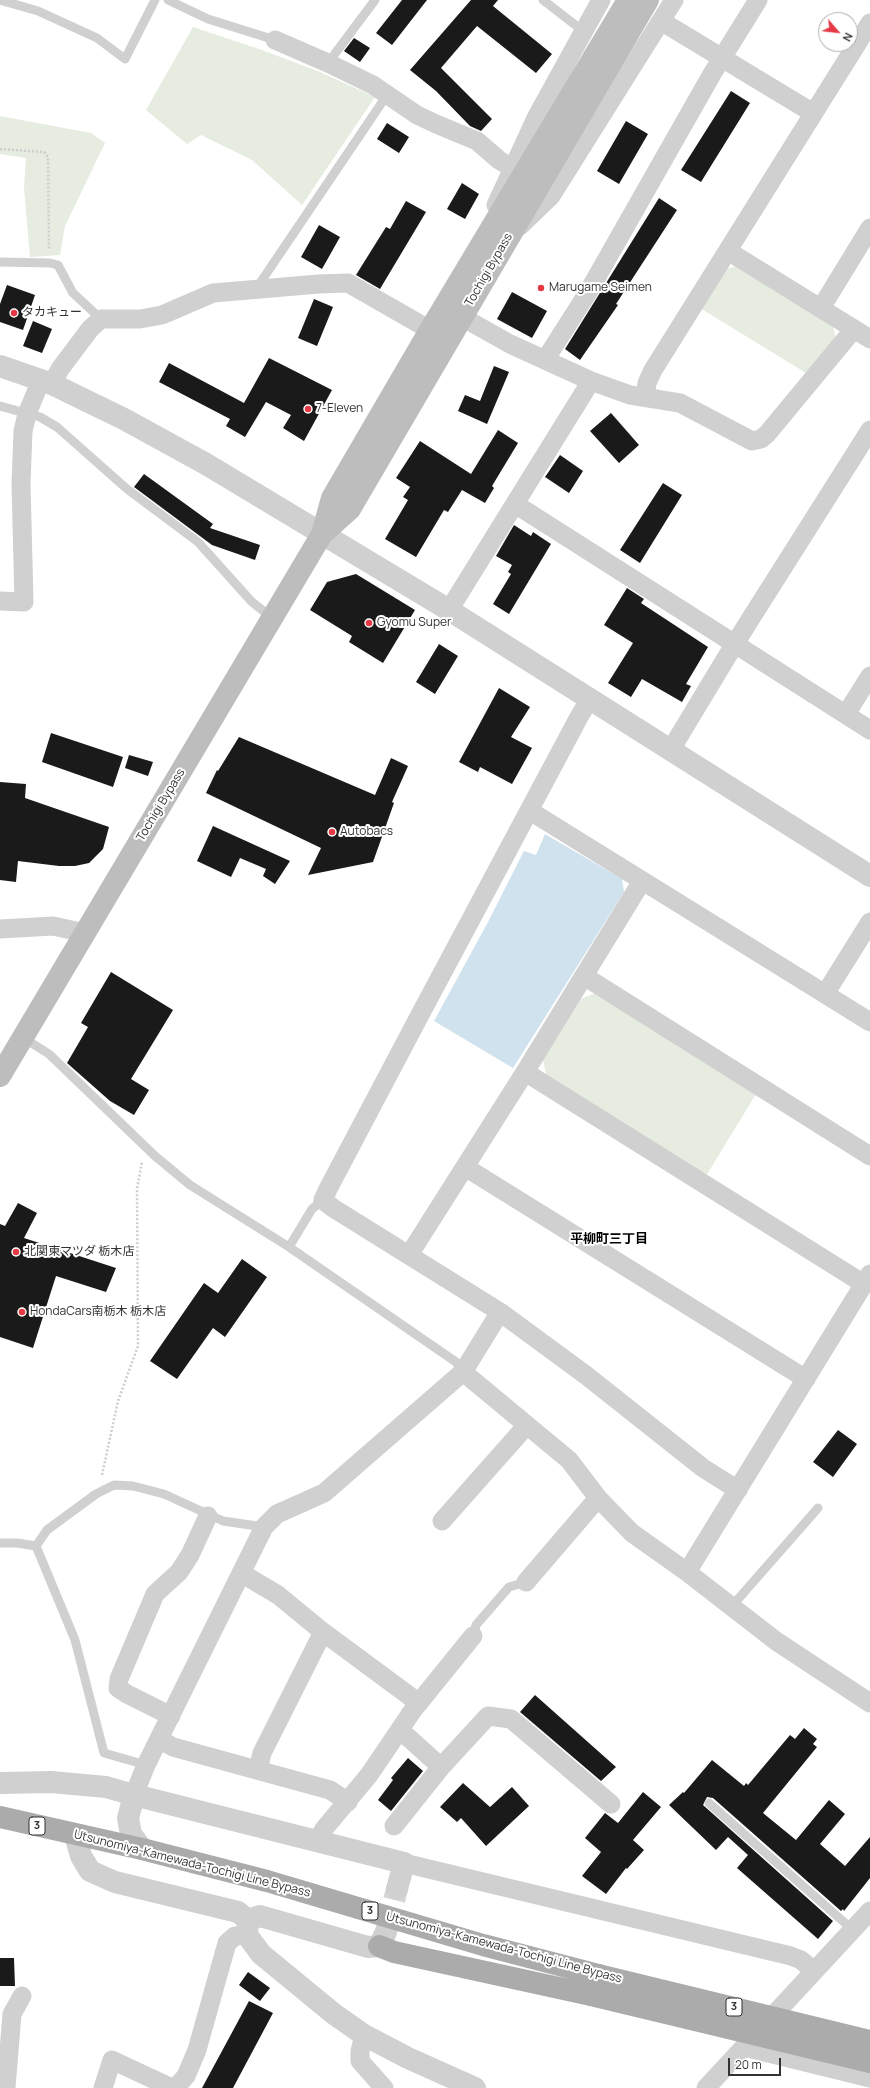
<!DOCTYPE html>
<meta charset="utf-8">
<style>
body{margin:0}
#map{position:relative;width:870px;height:2088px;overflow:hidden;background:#fff;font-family:Manrope,sans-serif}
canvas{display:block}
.north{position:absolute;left:818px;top:12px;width:40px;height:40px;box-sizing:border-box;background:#fff;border:1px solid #adadad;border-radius:50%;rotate:118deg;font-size:11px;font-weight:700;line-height:16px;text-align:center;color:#333}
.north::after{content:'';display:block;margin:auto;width:14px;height:18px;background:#e63946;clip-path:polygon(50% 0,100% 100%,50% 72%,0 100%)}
.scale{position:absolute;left:728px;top:2058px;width:53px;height:18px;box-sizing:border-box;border:2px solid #333;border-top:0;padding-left:5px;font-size:12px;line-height:14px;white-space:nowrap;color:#333;-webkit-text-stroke:3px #fff;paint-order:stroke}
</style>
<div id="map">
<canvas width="870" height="2088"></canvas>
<div class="north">N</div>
<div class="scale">20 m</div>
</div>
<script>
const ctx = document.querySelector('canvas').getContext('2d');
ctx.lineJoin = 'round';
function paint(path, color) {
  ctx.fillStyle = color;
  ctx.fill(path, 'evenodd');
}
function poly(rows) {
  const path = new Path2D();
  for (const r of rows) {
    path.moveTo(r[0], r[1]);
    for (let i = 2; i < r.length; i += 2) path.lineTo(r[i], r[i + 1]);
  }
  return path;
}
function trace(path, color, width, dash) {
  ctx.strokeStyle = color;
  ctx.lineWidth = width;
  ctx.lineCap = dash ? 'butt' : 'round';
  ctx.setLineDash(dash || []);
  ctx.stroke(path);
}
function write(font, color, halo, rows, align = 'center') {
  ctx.font = font + ' Manrope,"Noto Sans JP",sans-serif';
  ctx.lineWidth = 4;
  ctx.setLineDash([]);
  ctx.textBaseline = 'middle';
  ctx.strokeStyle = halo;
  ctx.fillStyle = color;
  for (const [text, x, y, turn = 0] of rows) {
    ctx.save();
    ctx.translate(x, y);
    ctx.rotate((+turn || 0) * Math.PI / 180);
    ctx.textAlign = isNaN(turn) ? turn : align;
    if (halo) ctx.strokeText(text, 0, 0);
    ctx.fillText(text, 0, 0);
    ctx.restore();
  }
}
const green = poly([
 [193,27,262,50,320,72,375,97,302,205,252,160,201,135,187,144,146,110],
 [0,116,91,133,105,143,65,226,60,255,30,257,24,188,26,158,0,154],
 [738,266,833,326,836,338,806,373,700,308,725,269],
 [595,993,756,1094,706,1176,546,1074,543,1060,581,999]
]);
const water = poly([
 [545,834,622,879,624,892,513,1068,434,1021,488,922,524,851,536,855]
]);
const building = poly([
 [402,0,427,0,392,45,376,33],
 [471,0,498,0,493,6,552,54,536,73,477,26,441,68,492,119,481,131,470,126,436,91,410,70],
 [354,38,370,48,360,62,344,51],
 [731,91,750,103,701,182,681,170],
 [626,121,648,134,619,184,597,171],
 [387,123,409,137,399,153,377,139],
 [462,183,479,194,465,219,447,209],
 [659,198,677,210,616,304,618,305,580,360,565,349],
 [406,201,426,212,380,289,356,275,386,227,390,229],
 [319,225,340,237,322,269,301,257],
 [7,285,35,295,23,330,0,322,0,304],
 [512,292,547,311,532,338,497,319],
 [314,299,333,307,317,346,298,338],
 [33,321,52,329,42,353,23,346],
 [269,358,332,390,304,441,283,428,291,415,266,402,245,437,226,426,230,419,159,382,169,363,244,403],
 [494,366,509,372,487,424,458,411,465,395,480,401],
 [611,413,639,445,619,463,590,431],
 [498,430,518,443,492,486,494,488,485,503,462,490,448,512,444,510,416,557,385,539,408,500,403,497,410,487,396,478,420,441,471,474],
 [560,455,583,471,569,493,545,477],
 [144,474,213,524,210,528,260,545,255,560,212,545,134,487],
 [663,483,682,495,640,563,620,550],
 [514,525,531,536,533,532,551,544,509,614,493,604,511,574,508,572,512,565,496,556],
 [356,574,415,610,383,663,349,642,352,636,310,610,327,582],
 [627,588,644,599,641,603,708,647,686,684,691,686,682,702,642,679,631,697,608,683,633,643,604,625],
 [439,644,458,656,435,694,416,682],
 [499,688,530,707,511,737,532,748,512,784,480,767,478,772,459,762],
 [51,733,123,757,113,787,42,762],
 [239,737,375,795,391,758,408,766,392,802,394,803,373,862,308,875,321,848,206,793,217,770,218,771],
 [129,755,153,762,148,776,125,768],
 [0,782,26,784,25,798,109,827,103,849,89,863,75,866,59,866,18,861,16,882,0,880],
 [213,826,290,861,275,884,263,876,266,869,240,858,231,877,197,861],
 [111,972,173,1010,131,1079,149,1090,134,1115,110,1101,67,1063,88,1027,81,1023],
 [18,1203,37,1213,24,1238,116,1268,106,1292,56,1276,33,1348,0,1337,0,1224,5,1226],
 [242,1259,267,1277,225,1337,213,1328,177,1379,150,1361,204,1283,218,1293],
 [838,1430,857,1444,833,1477,813,1462],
 [535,1695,616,1767,601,1781,520,1712],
 [804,1728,817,1739,813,1744,817,1747,763,1813,796,1840,829,1800,845,1814,820,1844,845,1866,870,1837,870,1878,844,1911,843,1909,841,1911,713,1798,707,1797,703,1805,833,1921,818,1939,737,1868,748,1855,728,1837,716,1850,669,1805,683,1792,684,1793,712,1760,744,1786,746,1783,748,1785,790,1735,795,1739],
 [408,1758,423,1771,391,1811,378,1800,393,1780,391,1778],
 [463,1783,490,1807,512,1787,529,1806,486,1846,461,1818,457,1822,440,1807],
 [643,1792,661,1807,633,1840,644,1850,627,1869,626,1868,606,1894,582,1876,601,1852,585,1838,605,1813,618,1823],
 [0,1958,14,1958,15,1986,0,1986],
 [248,1972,270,1988,260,2001,239,1985],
 [249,2001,273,2013,233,2088,202,2088]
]);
const tertiaryTunnel = poly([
 [386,1932,397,1889]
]);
const path = poly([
 [0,149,44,152,48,157,49,250],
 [102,1475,118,1401,138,1346,137,1189,142,1162]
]);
const service = poly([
 [0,0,38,11,97,38,125,59,155,0],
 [168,0,208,19,275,40],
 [543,0,583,31],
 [328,63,375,0],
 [0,262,50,263,58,265,73,293,101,319],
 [256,289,387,95],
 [0,406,40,417,57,427,127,489,198,542,251,601,262,610,273,616],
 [22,1037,49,1054,155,1156,190,1185,289,1247,456,1362,463,1372],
 [289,1247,312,1209,323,1200],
 [0,1543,17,1543,36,1546],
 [36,1546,75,1640,104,1753,146,1765],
 [36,1546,47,1530,96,1494,114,1485,133,1486,164,1494,223,1521,264,1527],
 [732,1606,818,1508],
 [473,1636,476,1625,509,1587,526,1582],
 [709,1803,853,1930]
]);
const minor = poly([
 [661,21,813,113],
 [275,40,328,63,373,85,417,115,436,124,477,141,499,160,512,168],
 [496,205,537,116,601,0],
 [520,226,551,196,674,0],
 [728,251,870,339],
 [821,308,870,228],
 [462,317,510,344,591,381,630,395,680,403,752,441,761,439,767,434,854,329],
 [545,360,587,294,712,74,758,0],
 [52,384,60,369,90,329,101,319,140,319,162,315,213,293,319,284,348,283,430,330],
 [645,397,647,383,653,370,870,23],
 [515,504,870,730],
 [0,601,24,602,21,484,23,431,27,414,41,380],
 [449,610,591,381],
 [589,700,579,717,422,1011,328,1189,323,1200,333,1208,500,1312,587,1376,703,1468,738,1490],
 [846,714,870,676],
 [670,751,734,645,870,430],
 [530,811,870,1022],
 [0,929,53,926,85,933],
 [584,976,870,1156],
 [825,994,870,922],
 [525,1072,864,1284],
 [465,1167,806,1379],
 [409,1255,525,1072,642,881],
 [463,1372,569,1460,598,1498,632,1533,687,1572,870,1274],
 [442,1521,527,1425],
 [687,1572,776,1641,870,1703],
 [241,1573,278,1595,323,1632,419,1703],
 [526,1582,598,1498],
 [171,1716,127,1694,118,1688,119,1679,155,1594,179,1572,190,1555,208,1516],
 [400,1730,441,1767],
 [159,1739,173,1747,330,1790,348,1802],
 [258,1770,262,1753,323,1632],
 [134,1795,146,1765,264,1527,277,1514,324,1493,463,1372,500,1312],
 [394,1826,441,1767,488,1716,511,1719,611,1804],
 [317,1841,324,1829,369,1775,413,1710,473,1636],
 [404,1863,791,1956,801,1960,814,1971],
 [364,2035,360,2051,360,2061,384,2088],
 [744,2047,870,2078],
 [6,2088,12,2014,22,1996],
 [103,2088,112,2060,172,2088,177,2086,186,2076,197,2050,227,1943,235,1936,247,1935],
 [706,2088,870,1911]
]);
const tertiary = poly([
 [0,366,52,384,124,419,206,464,449,610,870,876],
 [0,1783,51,1782,106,1787,134,1795,404,1863,397,1889],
 [134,1795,128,1818,131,1834,142,1849],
 [75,1835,81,1856,90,1871,115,1882,238,1912,248,1920],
 [248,1920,247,1935,261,1954,334,2014,364,2035,408,2058,475,2088],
 [248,1920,260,1916,368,1947,379,1946,386,1932]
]);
const secondary = poly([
 [322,534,350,509,648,0],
 [0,1076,322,534,332,498,430,330,628,0]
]);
const primary = poly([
 [0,1817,142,1849,267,1881,483,1945,598,1975],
 [379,1946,394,1952,591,1995]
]);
const primaryBridge = poly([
 [598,1975,870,2041],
 [591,1995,870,2062]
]);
const markers = [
 [541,288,4,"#e63946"],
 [14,313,4,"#e63946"],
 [308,409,4,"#e63946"],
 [369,623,4,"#e63946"],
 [332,832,4,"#e63946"],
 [16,1252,4,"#e63946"],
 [22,1312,4,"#e63946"]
];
const shields = [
 [37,1826,16],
 [370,1911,16],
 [734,2007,16]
];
const shieldNames = [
 ["3",37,1826],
 ["3",370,1911],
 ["3",734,2007]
];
const streetNames = [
 ["Tochigi Bypass",489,270,-60],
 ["Tochigi Bypass",161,805,-59],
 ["Utsunomiya-Kamewada-Tochigi Line Bypass",192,1864,14],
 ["Utsunomiya-Kamewada-Tochigi Line Bypass",504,1948,15]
];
const poiNames = [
 ["Marugame Seimen",549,288],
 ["タカキュー",22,313],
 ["7-Eleven",316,409],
 ["Gyomu Super",377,623],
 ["Autobacs",340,832],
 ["北関東マツダ 栃木店",24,1252],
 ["HondaCars南栃木 栃木店",30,1312]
];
const neighbourhoodNames = [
 ["平柳町三丁目",609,1239]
];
paint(green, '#e6ecdf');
paint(water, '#cfe2ee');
paint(building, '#1a1a1a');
trace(tertiaryTunnel, '#d6d6d6', 22, [22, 11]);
trace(path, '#cdcdcd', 2.5, [2, 2]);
trace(service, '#d0d0d0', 9);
trace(minor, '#d0d0d0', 19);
trace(tertiary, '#d0d0d0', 22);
trace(secondary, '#bdbdbd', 22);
trace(primary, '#ababab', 22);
trace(primaryBridge, '#ababab', 22);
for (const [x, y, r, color] of markers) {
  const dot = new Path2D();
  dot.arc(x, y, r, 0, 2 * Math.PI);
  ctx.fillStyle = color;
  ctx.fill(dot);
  trace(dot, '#fff', 1.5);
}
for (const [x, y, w] of shields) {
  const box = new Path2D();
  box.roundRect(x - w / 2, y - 9, w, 18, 3);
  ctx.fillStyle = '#fff';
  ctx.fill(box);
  trace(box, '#333', 1);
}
write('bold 11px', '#333', null, shieldNames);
write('12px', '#333', '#fff', streetNames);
write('12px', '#333', '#fff', poiNames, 'left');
write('bold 13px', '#000', '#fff', neighbourhoodNames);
</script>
